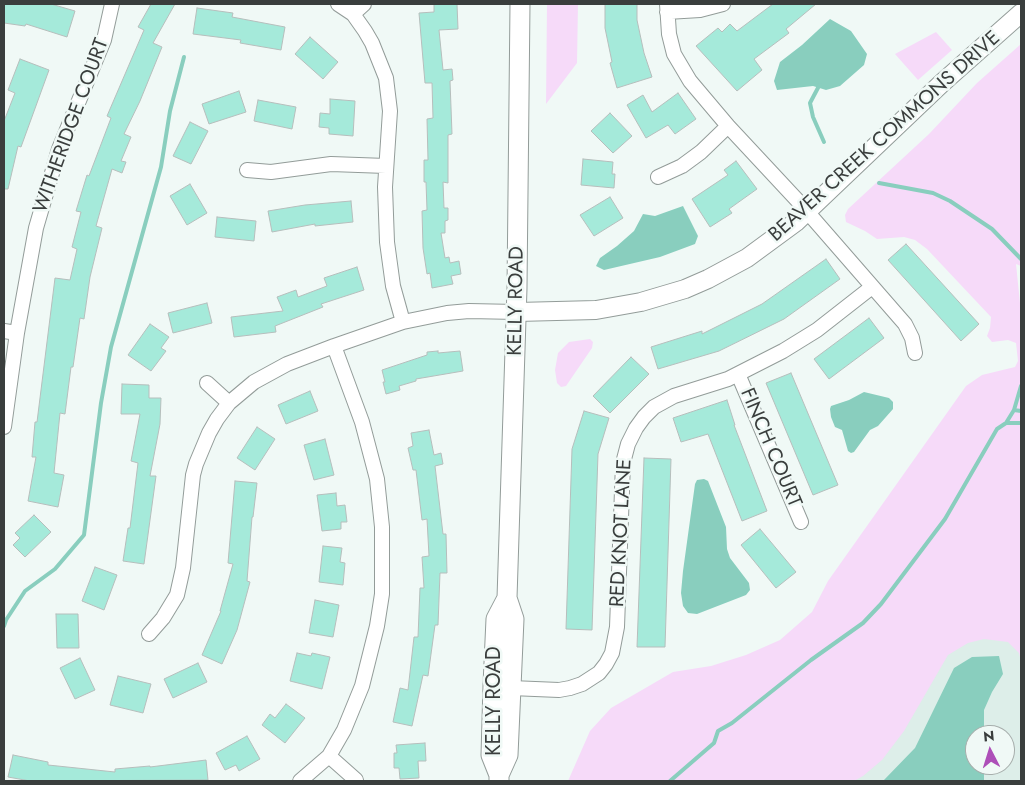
<!DOCTYPE html>
<style>
body{margin:0}
#map{position:relative;width:1025px;height:785px;overflow:hidden;background:#f0f9f6;font-family:Jost,sans-serif}
canvas{display:block}
.frame{position:absolute;inset:0;border:5px solid #3a3e3d;pointer-events:none}
.north{position:absolute;left:965px;top:725px;width:50px;height:50px;box-sizing:border-box;background:#f0f9f6;border:1px solid #a7aeac;border-radius:50%;rotate:355deg;font-size:14px;font-weight:700;line-height:20px;text-align:center;color:#3a3e3d}
.north::after{content:'';display:block;margin:auto;width:18px;height:22px;background:#ad4fb8;clip-path:polygon(50% 0,100% 100%,50% 72%,0 100%)}
</style>
<div id="map">
<canvas width="1025" height="785"></canvas>
<div class="frame"></div>
<div class="north">N</div>
</div>
<script>
const ctx = document.querySelector('canvas').getContext('2d');
ctx.lineJoin = 'round';
function paint(path, color) {
  ctx.fillStyle = color;
  ctx.fill(path, 'evenodd');
}
function poly(rows) {
  const path = new Path2D();
  for (const r of rows) {
    path.moveTo(r[0], r[1]);
    for (let i = 2; i < r.length; i += 2) path.lineTo(r[i], r[i + 1]);
  }
  return path;
}
function trace(path, color, width, dash) {
  ctx.strokeStyle = color;
  ctx.lineWidth = width;
  ctx.lineCap = dash ? 'butt' : 'round';
  ctx.setLineDash(dash || []);
  ctx.stroke(path);
}
function write(font, color, halo, rows, align = 'center') {
  ctx.font = font + ' Jost,sans-serif';
  ctx.lineWidth = 5;
  ctx.setLineDash([]);
  ctx.textBaseline = 'middle';
  ctx.strokeStyle = halo;
  ctx.fillStyle = color;
  for (const [text, x, y, turn = 0] of rows) {
    ctx.save();
    ctx.translate(x, y);
    ctx.rotate((+turn || 0) * Math.PI / 180);
    ctx.textAlign = isNaN(turn) ? turn : align;
    if (halo) ctx.strokeText(text, 0, 0);
    ctx.fillText(text, 0, 0);
    ctx.restore();
  }
}
const built = poly([
 [1021,623,1021,781,840,781,940,649],
 [975,735,1005,735,1005,765,975,765]
]);
const green = poly([
 [547,4,578,4,577,63,546,104],
 [936,32,952,50,918,80,895,54],
 [1021,44,1021,266,1016,264,1021,313,1021,661,1019,653,1008,642,984,639,968,643,948,655,904,731,882,760,863,776,854,781,568,781,590,731,611,708,673,672,711,666,746,655,780,640,812,612,828,581,966,386,982,375,1015,367,1018,361,1016,343,1008,340,992,342,987,336,990,328,991,317,927,249,915,240,904,237,877,239,865,231,846,222,845,215,848,209,929,134,977,83],
 [590,339,593,342,592,348,566,386,561,387,557,383,555,370,558,353,569,342]
]);
const water = poly([
 [830,19,851,31,867,54,864,65,840,86,826,90,813,86,777,90,774,81,780,62,802,45],
 [683,206,698,236,695,244,660,257,604,270,596,266,600,258,617,246,634,231,643,214,655,216],
 [864,392,889,398,893,402,893,409,878,426,870,430,854,452,851,453,848,451,842,430,835,427,831,417,830,409,831,406,849,400],
 [704,479,708,481,726,527,727,549,730,558,749,583,750,590,746,595,697,614,688,613,683,606,681,593,683,571,695,484,697,480],
 [999,656,1003,674,992,692,984,710,984,735,975,735,975,765,984,765,984,781,883,781,915,748,954,668,972,657]
]);
const stream = poly([
 [820,84,810,103,813,117,824,142],
 [879,183,933,193,950,201,992,229,1021,259],
 [1014,410,1021,386],
 [1006,423,1021,423],
 [4,626,6,620,25,591,55,569,84,535,101,403,111,347,161,167,170,111,184,57],
 [670,781,714,743,718,731,732,723,811,660,863,623,881,604,945,519,997,429,1006,423,1014,410,1021,411]
]);
const building = poly([
 [4,4,51,4,75,11,67,37,26,24,25,26,4,23,4,4],
 [151,4,175,4,153,43,162,47,140,101,124,134,131,137,121,161,126,162,122,173,112,169,96,226,102,228,90,277,84,319,80,318,73,367,71,367,65,414,60,413,54,473,64,475,58,507,28,501,36,457,32,457,35,422,37,422,55,278,70,280,77,249,72,247,81,212,76,211,87,175,89,176,111,118,107,116,144,30,138,27,151,4],
 [434,4,457,4,458,29,439,30,443,70,452,69,453,80,450,81,452,134,448,135,448,183,443,182,444,208,448,208,448,220,445,221,445,233,441,233,445,258,449,257,450,263,459,261,461,274,451,276,453,284,432,288,430,273,427,274,423,248,422,211,427,210,426,182,424,182,424,160,428,160,427,119,433,118,432,83,425,83,419,13,434,12,434,4],
 [605,4,637,4,637,20,644,53,652,77,617,88,610,63,612,62,605,28,605,4],
 [773,4,816,4,786,29,789,33,754,59,762,70,737,91,696,46,718,28,722,32,730,24,737,31,773,4],
 [197,8,233,13,232,17,285,27,281,50,240,43,241,40,193,34,197,8],
 [310,37,338,62,323,79,295,54,310,37],
 [20,59,49,70,21,147,18,146,8,189,4,189,4,121,15,93,8,90,20,59],
 [239,91,246,112,209,124,202,104,239,91],
 [678,93,696,119,675,134,668,125,646,138,627,105,643,95,652,112,678,93],
 [330,99,355,101,353,136,329,134,329,128,319,127,320,113,330,114,330,99],
 [258,100,296,107,292,129,254,121,258,100],
 [610,113,632,136,613,153,591,131,610,113],
 [190,122,208,131,191,164,173,156,190,122],
 [583,159,613,162,612,174,615,174,614,188,581,185,583,159],
 [736,161,757,189,729,209,732,213,710,227,692,199,728,175,724,170,736,161],
 [190,184,207,213,187,225,170,196,190,184],
 [610,197,623,218,594,236,580,215,610,197],
 [351,201,353,222,315,226,315,224,272,232,268,211,305,205,351,201],
 [217,217,256,221,254,241,215,237,217,217],
 [906,244,979,324,961,341,888,260,906,244],
 [826,259,840,279,784,319,719,351,658,369,651,347,702,331,702,334,762,304,826,259],
 [357,267,364,290,321,304,323,307,275,326,276,332,234,337,231,317,283,311,277,297,296,290,298,297,327,286,324,278,357,267],
 [207,303,212,323,173,333,168,313,207,303],
 [869,318,884,338,829,379,814,359,869,318],
 [150,324,169,337,161,348,166,351,151,371,128,355,150,324],
 [438,351,438,353,460,351,463,371,416,379,416,381,399,386,400,390,386,394,383,382,385,382,382,370,427,355,427,352,438,351],
 [631,357,649,374,610,413,593,396,631,357],
 [791,373,838,485,813,495,766,383,791,373],
 [122,384,149,385,149,398,161,398,160,424,150,476,156,476,144,564,123,561,128,528,130,528,138,463,131,461,140,414,121,414,122,384],
 [310,391,318,411,286,424,278,405,310,391],
 [727,400,735,425,734,425,767,511,742,521,708,434,681,442,673,418,727,400],
 [584,411,609,418,598,454,592,630,566,629,572,449,584,411],
 [257,427,275,439,255,470,237,458,257,427],
 [429,430,434,455,441,453,443,464,435,466,443,534,446,534,447,573,440,573,438,625,435,625,428,676,423,675,412,726,393,722,400,688,408,690,414,637,418,637,420,588,424,588,422,557,429,556,427,519,422,520,416,470,413,470,408,448,413,446,411,433,429,430],
 [325,439,334,475,314,480,304,445,325,439],
 [644,458,671,459,665,647,637,647,644,458],
 [235,481,257,483,253,517,252,517,247,581,250,582,237,630,222,664,202,655,221,611,220,611,233,564,228,563,235,481],
 [336,493,337,506,345,505,347,522,341,522,341,529,322,531,317,495,336,493],
 [34,515,51,532,25,557,13,545,20,538,15,533,34,515],
 [760,529,796,572,776,588,741,545,760,529],
 [323,546,342,548,340,562,345,563,343,585,319,582,323,546],
 [95,567,117,575,104,610,82,601,95,567],
 [315,600,339,605,333,637,309,633,315,600],
 [56,614,78,614,79,648,57,648,56,614],
 [297,653,311,656,312,653,330,657,322,689,290,681,297,653],
 [80,658,95,690,75,699,60,668,80,658],
 [198,663,207,682,173,698,164,679,198,663],
 [118,676,151,684,143,713,110,705,118,676],
 [286,704,305,718,285,743,262,725,270,714,275,718,286,704],
 [247,736,260,759,239,771,236,765,225,770,216,753,247,736],
 [425,743,426,761,418,761,419,778,400,779,399,768,394,768,394,753,397,753,396,745,425,743],
 [13,755,48,762,48,765,115,772,115,769,150,766,150,767,206,760,208,780,30,781,8,777,13,755]
]);
const minor = poly([
 [338,4,353,14,365,31,372,43,386,78,390,111,385,187,387,242,393,286,403,322],
 [667,4,669,34,674,54,690,81,728,126,797,200,905,324,912,338,915,353],
 [667,12,700,10,723,4],
 [353,14,364,4],
 [247,170,271,172,331,164,386,166],
 [658,177,682,166,701,152,728,126],
 [4,331,17,333],
 [738,374,801,522],
 [207,383,229,403],
 [4,427,17,333,36,228,59,149,104,40,112,4],
 [149,634,163,618,177,595,183,568,193,475,196,464,209,433,217,419,229,403,254,382,287,364,334,346,403,322,447,313,469,311,517,312],
 [511,688,559,690,570,688,582,684,599,673,606,664,612,653,617,627,623,463,628,444,636,428,644,417,654,407,674,396,728,379,783,351,817,330,872,287],
 [329,756,356,780],
 [300,781,329,756,344,730,362,686,377,626,382,594,382,527,377,479,362,422,334,346]
]);
const tertiary = poly([
 [517,312,596,310,641,302,685,289,708,279,747,258,796,222,942,83,1021,13]
]);
const secondary = poly([
 [499,775,491,755,493,685,496,619,507,598],
 [499,781,499,775,508,755,514,619,507,598,517,288,520,4]
]);
const streetNames = [
 ["WITHERIDGE COURT",72,126,-70],
 ["BEAVER CREEK COMMONS DRIVE",885,137,-42],
 ["KELLY ROAD",517,301,-89],
 ["FINCH COURT",770,448,67],
 ["RED KNOT LANE",622,533,-87],
 ["KELLY ROAD",495,701,-90]
];
paint(built, '#ddeee9');
paint(green, '#f6daf9');
paint(water, '#89cebe');
trace(stream, '#89cebe', 4);
paint(building, '#a5eada');
trace(building, '#b6bebc', 1);
trace(minor, '#939c99', 16);
trace(tertiary, '#939c99', 20);
trace(secondary, '#939c99', 21);
trace(minor, '#fff', 14);
trace(tertiary, '#fff', 18);
trace(secondary, '#fff', 19);
write('20px', '#3a3e3d', '#f0f9f6', streetNames);
</script>
